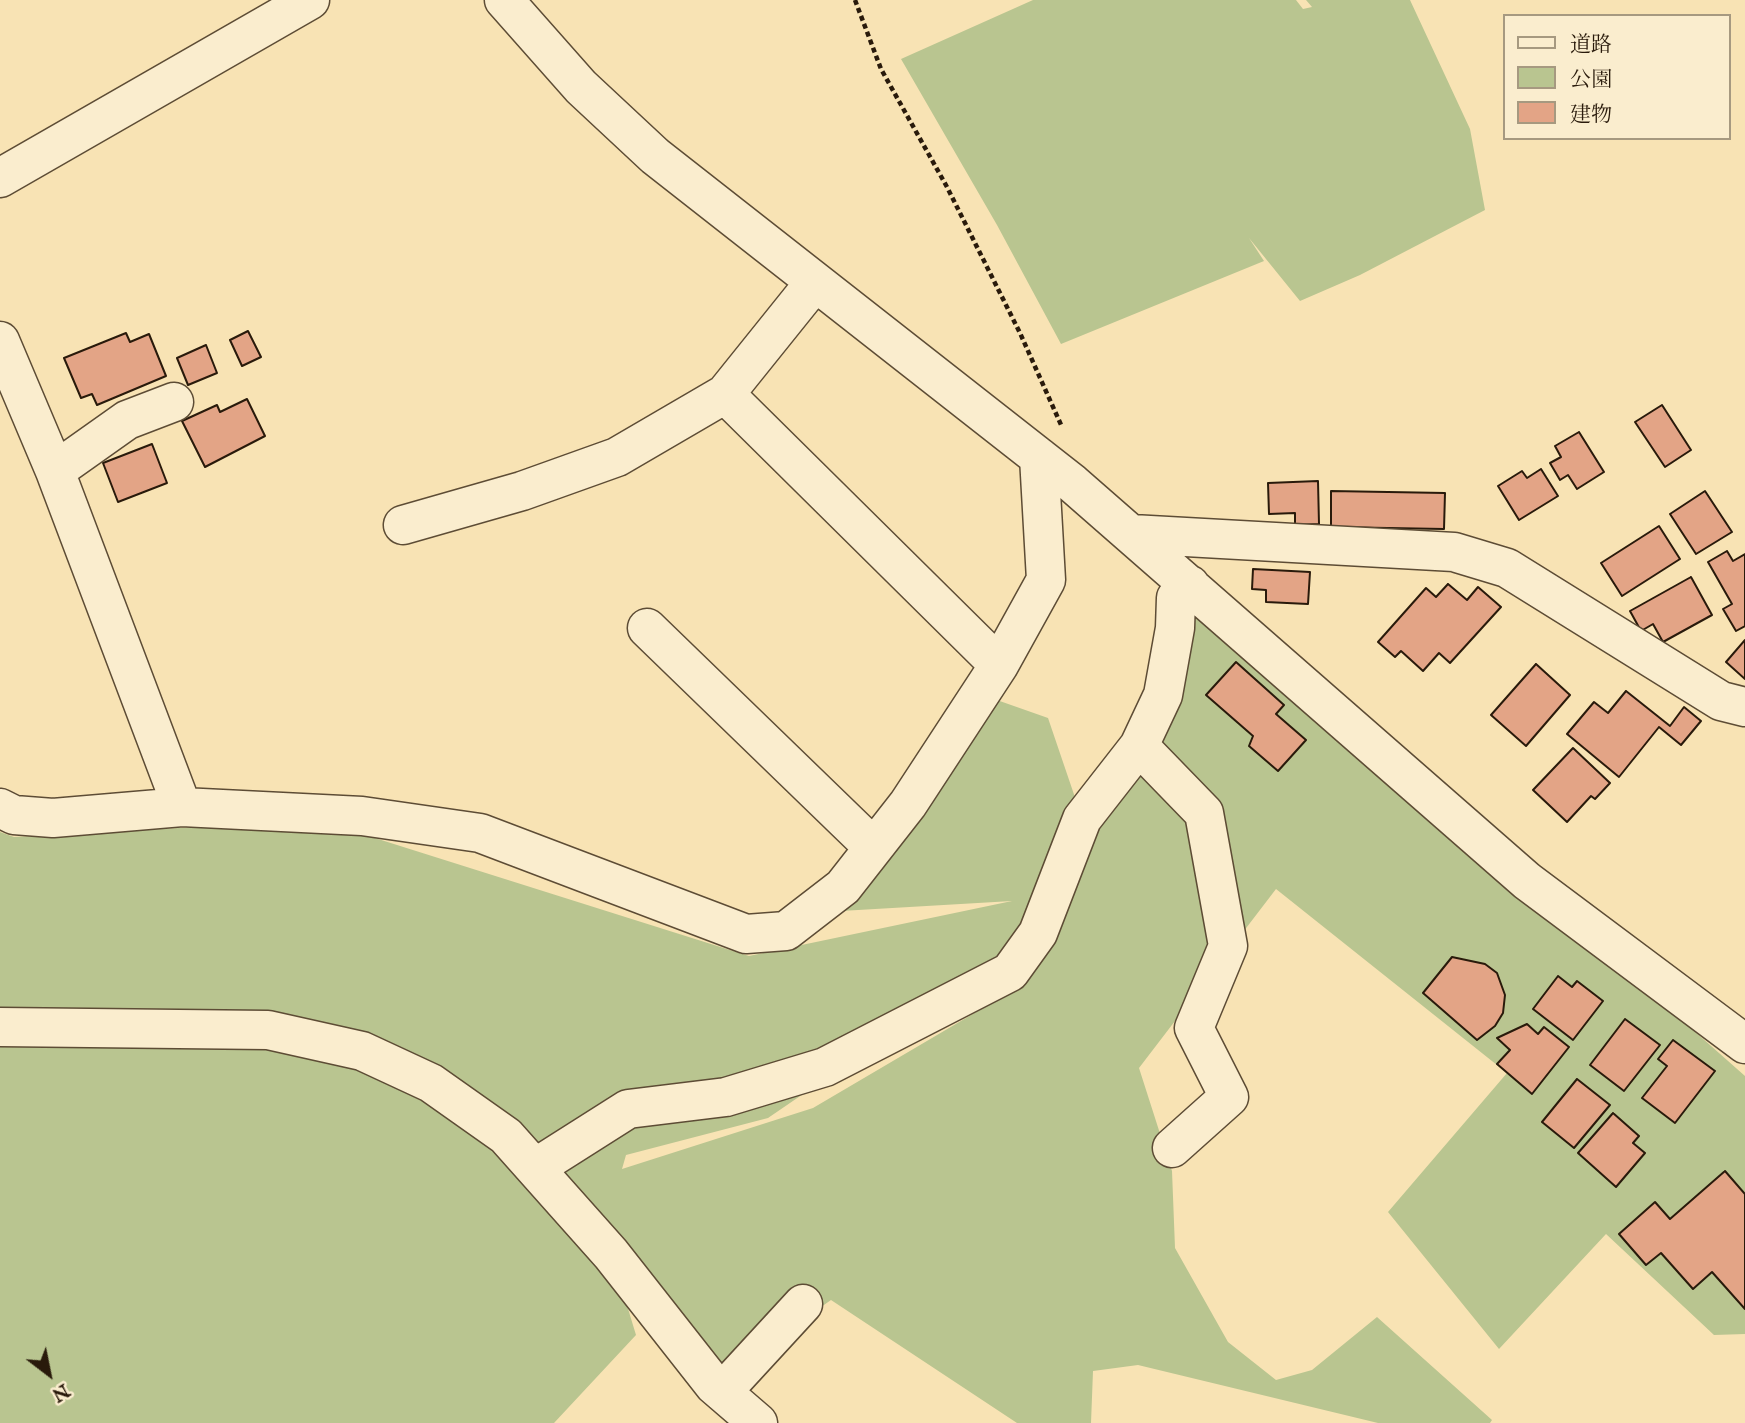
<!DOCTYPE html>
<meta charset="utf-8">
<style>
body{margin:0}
#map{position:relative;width:1745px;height:1423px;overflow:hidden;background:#f8e3b4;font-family:"IM FELL English","Noto Serif JP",serif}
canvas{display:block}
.legend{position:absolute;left:1503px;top:14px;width:228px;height:126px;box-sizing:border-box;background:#faedce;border:2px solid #a69980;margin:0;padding:9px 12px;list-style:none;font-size:21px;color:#291a0b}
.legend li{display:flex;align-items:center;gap:14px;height:35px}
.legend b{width:35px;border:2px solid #a69980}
.north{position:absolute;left:14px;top:1339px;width:70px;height:70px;-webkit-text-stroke:5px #faedce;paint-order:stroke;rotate:148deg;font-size:19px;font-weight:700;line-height:28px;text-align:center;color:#291a0b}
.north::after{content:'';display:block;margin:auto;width:24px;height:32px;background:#291a0b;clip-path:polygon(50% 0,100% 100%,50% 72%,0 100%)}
</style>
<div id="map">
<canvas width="1745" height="1423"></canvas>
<ul class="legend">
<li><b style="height:9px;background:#faedce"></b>道路</li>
<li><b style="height:19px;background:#b9c590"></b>公園</li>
<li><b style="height:19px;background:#e3a486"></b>建物</li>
</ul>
<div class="north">N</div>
</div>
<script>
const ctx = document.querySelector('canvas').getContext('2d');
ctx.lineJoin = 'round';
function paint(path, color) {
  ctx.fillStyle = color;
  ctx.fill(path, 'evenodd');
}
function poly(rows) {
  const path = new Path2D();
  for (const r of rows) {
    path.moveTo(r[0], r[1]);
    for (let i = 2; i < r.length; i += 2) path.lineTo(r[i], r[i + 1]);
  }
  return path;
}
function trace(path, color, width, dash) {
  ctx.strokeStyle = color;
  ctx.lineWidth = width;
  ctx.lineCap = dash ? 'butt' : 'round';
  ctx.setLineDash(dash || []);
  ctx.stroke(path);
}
const green = poly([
 [1033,0,1296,0,1303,9,1312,7,1306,0,1410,0,1470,129,1485,210,1360,275,1300,301,1249,238,1264,261,1061,344,997,225,901,59],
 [1190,585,1745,1076,1745,1334,1714,1335,1606,1234,1499,1349,1388,1212,1507,1073,1276,889,1139,1068,1172,1171,1175,1248,1228,1342,1276,1380,1312,1370,1377,1317,1492,1420,1490,1423,1378,1423,1138,1365,1093,1371,1091,1423,1017,1423,831,1300,727,1373,612,1256,636,1335,554,1423,0,1423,0,832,14,837,215,826,359,833,749,956,1012,901,841,911,994,699,1048,718,1082,818,1123,754],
 [1033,937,1000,998,813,1108,622,1169,626,1155,768,1118]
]);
const building = poly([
 [248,331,261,357,242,366,230,340,248,331],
 [126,333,130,342,149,334,166,376,97,405,92,394,81,398,64,358,126,333],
 [206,345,217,373,188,385,177,358,206,345],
 [247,399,265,436,205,467,182,421,217,405,220,412,247,399],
 [1662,405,1691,450,1665,467,1635,422,1662,405],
 [1579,432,1604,472,1577,489,1568,475,1560,480,1550,463,1561,457,1555,446,1579,432],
 [152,444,167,483,118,502,103,463,152,444],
 [1541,469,1558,496,1519,520,1498,486,1522,471,1527,478,1541,469],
 [1318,481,1319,524,1295,525,1295,513,1269,514,1268,483,1318,481],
 [1331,491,1445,493,1444,529,1331,527,1331,491],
 [1705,491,1732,532,1696,554,1670,514,1705,491],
 [1659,526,1680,559,1622,596,1601,563,1659,526],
 [1727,551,1733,561,1745,554,1745,626,1736,631,1723,609,1732,604,1708,562,1727,551],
 [1253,569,1310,572,1308,604,1266,602,1266,590,1252,589,1253,569],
 [1691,577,1712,615,1663,642,1653,624,1641,631,1630,611,1691,577],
 [1448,584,1467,600,1478,587,1501,607,1450,663,1439,653,1423,671,1401,651,1395,657,1378,642,1426,588,1436,597,1448,584],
 [1745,640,1745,679,1726,662,1745,640],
 [1236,662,1284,705,1276,714,1306,740,1278,771,1249,746,1253,736,1206,695,1236,662],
 [1536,664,1570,695,1526,746,1491,715,1536,664],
 [1626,691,1670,726,1684,707,1701,721,1681,745,1659,727,1619,777,1567,734,1594,702,1608,713,1626,691],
 [1573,748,1610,783,1595,799,1591,796,1567,822,1533,790,1573,748],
 [1452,957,1485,964,1497,973,1505,995,1503,1013,1495,1026,1477,1040,1423,993,1452,957],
 [1558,976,1572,987,1577,981,1603,1001,1573,1040,1533,1009,1558,976],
 [1625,1019,1660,1045,1624,1091,1590,1065,1625,1019],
 [1527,1024,1538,1034,1544,1027,1569,1047,1532,1094,1497,1064,1510,1050,1497,1038,1527,1024],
 [1673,1040,1715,1071,1675,1123,1642,1098,1667,1066,1658,1059,1673,1040],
 [1577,1079,1610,1105,1574,1148,1542,1122,1577,1079],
 [1613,1113,1639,1136,1633,1143,1645,1153,1616,1187,1578,1153,1613,1113],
 [1725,1171,1745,1194,1745,1309,1712,1272,1693,1289,1661,1253,1646,1265,1619,1234,1655,1202,1670,1219,1725,1171]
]);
const path = poly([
 [855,0,881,69,947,187,1020,333,1062,427]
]);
const minor = poly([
 [504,0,581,87,655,156,1072,483,1527,881,1745,1044],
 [0,178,310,0],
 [815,282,725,394,999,665],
 [0,341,55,471,182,807],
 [55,471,127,420,174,402],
 [403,525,522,491,617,457,725,394],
 [1132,534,1454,552,1507,568,1721,701,1745,707],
 [647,628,872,846],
 [0,808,14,815,53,818,182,807,362,816,480,833,746,934,786,931,843,887,908,804,999,665,1046,580,1039,457],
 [0,1027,268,1030,362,1051,431,1083,506,1136,611,1254,714,1385,758,1423],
 [1172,1148,1229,1097,1194,1028,1228,946,1204,813,1139,746,1163,695,1175,628,1176,598,1190,585],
 [535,1168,628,1109,726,1097,825,1067,1010,972,1038,933,1082,819,1139,746],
 [722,1392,803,1304]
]);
paint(green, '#b9c590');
paint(building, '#e3a486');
trace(building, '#291a0b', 2);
trace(minor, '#5d4c35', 41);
trace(path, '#291a0b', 4.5, [5, 3.5]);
trace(minor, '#faedce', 38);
</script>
